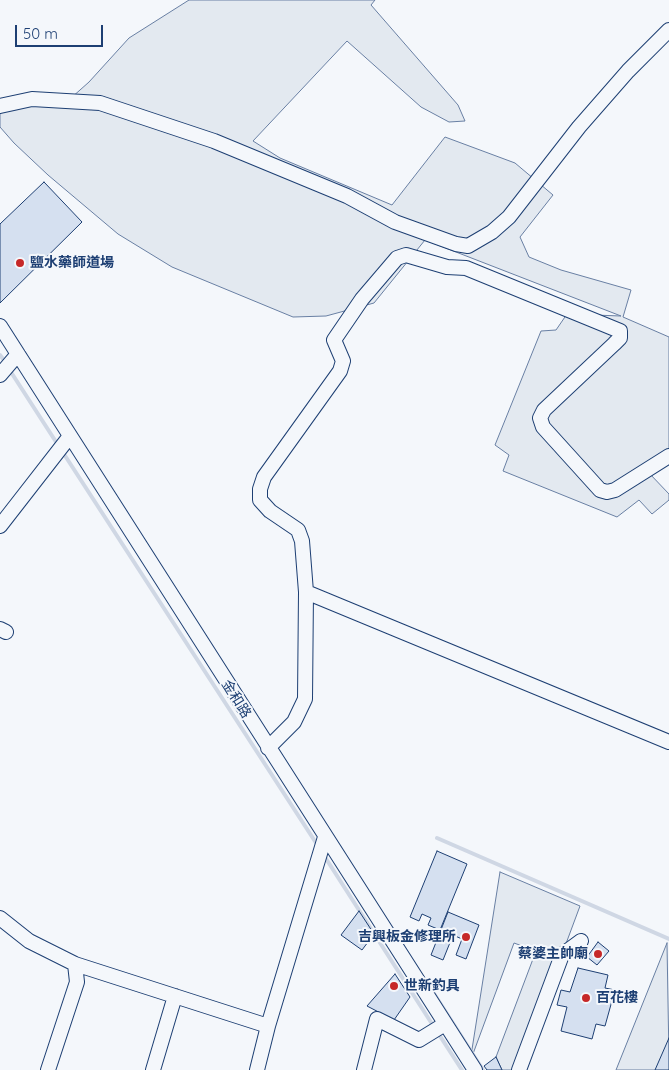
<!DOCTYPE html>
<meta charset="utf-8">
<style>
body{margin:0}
#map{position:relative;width:669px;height:1070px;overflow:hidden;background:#f4f7fb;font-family:Quicksand,sans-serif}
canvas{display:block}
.scale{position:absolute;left:15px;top:25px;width:88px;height:22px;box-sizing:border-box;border:2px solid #1d3f73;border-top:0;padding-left:6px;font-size:15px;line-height:18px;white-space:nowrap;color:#1d3f73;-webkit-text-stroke:4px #f4f7fb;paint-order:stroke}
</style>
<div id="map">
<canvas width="669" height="1070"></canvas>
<div class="scale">50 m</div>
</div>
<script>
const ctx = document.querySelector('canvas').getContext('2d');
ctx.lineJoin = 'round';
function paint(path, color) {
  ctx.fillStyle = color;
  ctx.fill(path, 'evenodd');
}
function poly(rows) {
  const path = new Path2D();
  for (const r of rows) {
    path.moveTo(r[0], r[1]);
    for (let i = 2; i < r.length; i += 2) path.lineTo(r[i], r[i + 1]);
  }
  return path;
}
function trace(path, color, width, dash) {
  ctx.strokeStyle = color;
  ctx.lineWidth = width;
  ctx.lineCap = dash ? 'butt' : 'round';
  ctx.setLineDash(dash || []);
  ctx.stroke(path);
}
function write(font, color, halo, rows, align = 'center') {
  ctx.font = font + ' Quicksand,"Noto Sans TC",sans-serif';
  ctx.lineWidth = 4;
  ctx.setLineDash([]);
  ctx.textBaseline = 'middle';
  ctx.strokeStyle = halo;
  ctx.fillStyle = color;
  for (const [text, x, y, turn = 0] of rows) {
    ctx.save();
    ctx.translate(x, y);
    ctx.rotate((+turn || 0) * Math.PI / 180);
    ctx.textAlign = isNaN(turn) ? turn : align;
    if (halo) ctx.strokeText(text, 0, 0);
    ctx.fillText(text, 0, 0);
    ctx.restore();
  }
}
const green = poly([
 [189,0,375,0,371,5,458,105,465,121,449,122,421,107,347,41,253,141,280,158,392,205,445,137,515,163,553,195,520,237,529,257,561,270,631,290,623,317,669,337,669,457,649,473,669,494,669,500,652,514,639,500,617,517,503,471,509,455,495,445,541,331,556,330,567,314,621,316,425,240,374,303,326,316,293,317,172,267,118,234,48,175,14,143,0,127,0,107,62,106,89,82,129,38,189,0],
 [500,872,580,906,519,1070,502,1070,496,1057,536,951,514,943,470,1062,500,872],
 [667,943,669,1060,665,1070,616,1070,667,943]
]);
const stream = poly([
 [0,355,6,363],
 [9,369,58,445],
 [62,451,318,846],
 [437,838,669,939],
 [323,854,434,1027],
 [433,992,483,1070],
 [438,1033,462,1070]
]);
const building = poly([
 [44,182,82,222,0,303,0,224,44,182],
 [437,851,467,864,440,930,428,925,431,918,422,914,419,921,410,917,437,851],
 [359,911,374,934,362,950,341,935,359,911],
 [448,912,479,925,466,959,456,955,462,939,453,935,443,960,431,955,448,912],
 [598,942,609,951,597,965,587,957,598,942],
 [578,968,608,975,605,988,615,990,605,1026,596,1024,592,1039,561,1031,567,1007,557,1005,561,990,570,992,578,968],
 [395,974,410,997,394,1020,367,1006,395,974],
 [669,1038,669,1070,655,1070,669,1038],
 [496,1057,502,1070,487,1070,484,1066,496,1057]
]);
const minor = poly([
 [0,106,32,99,100,103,214,141,347,196,395,222,456,244,468,246,492,232,509,217,579,127,628,71,669,30],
 [0,326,475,1070],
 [0,375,18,354],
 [0,526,70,436],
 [306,592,669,742],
 [0,629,6,632],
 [268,748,294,722,305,699,306,592,302,541,298,530,270,511,260,500,260,489,264,477,340,371,343,361,334,340,362,299,397,258,406,255,447,267,466,268,620,331,620,338,614,344,544,410,540,418,543,427,600,490,607,492,615,490,669,456],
 [0,918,29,941,75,964,268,1026],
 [48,1070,77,982,75,964],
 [153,1070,175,996],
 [257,1070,268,1026,325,837],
 [364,1070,377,1019,419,1040,445,1024],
 [519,1070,562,955,581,941]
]);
const markers = [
 [20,263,5,"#c62828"],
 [466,937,5,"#c62828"],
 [598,954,5,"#c62828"],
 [394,986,5,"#c62828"],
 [586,998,5,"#c62828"]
];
const poiNames = [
 ["鹽水藥師道場",30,263],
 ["吉興板金修理所",456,937,"right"],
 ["蔡婆主帥廟",588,954,"right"],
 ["世新釣具",404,986],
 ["百花樓",596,998]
];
const streetNames = [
 ["金和路",236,699,58]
];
paint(green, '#e3e9f0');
trace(green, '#687fa3', 1);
trace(stream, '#cfd7e4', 4);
paint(building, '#d5e0f0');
trace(building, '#1d3f73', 1);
trace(minor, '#1d3f73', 16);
trace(minor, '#f4f7fb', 14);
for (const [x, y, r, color] of markers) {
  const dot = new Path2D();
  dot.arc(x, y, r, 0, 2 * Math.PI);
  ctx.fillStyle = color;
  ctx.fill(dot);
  trace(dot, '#f4f7fb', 2);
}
write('bold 14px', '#1d3f73', '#f4f7fb', poiNames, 'left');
write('14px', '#1d3f73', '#f4f7fb', streetNames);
</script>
